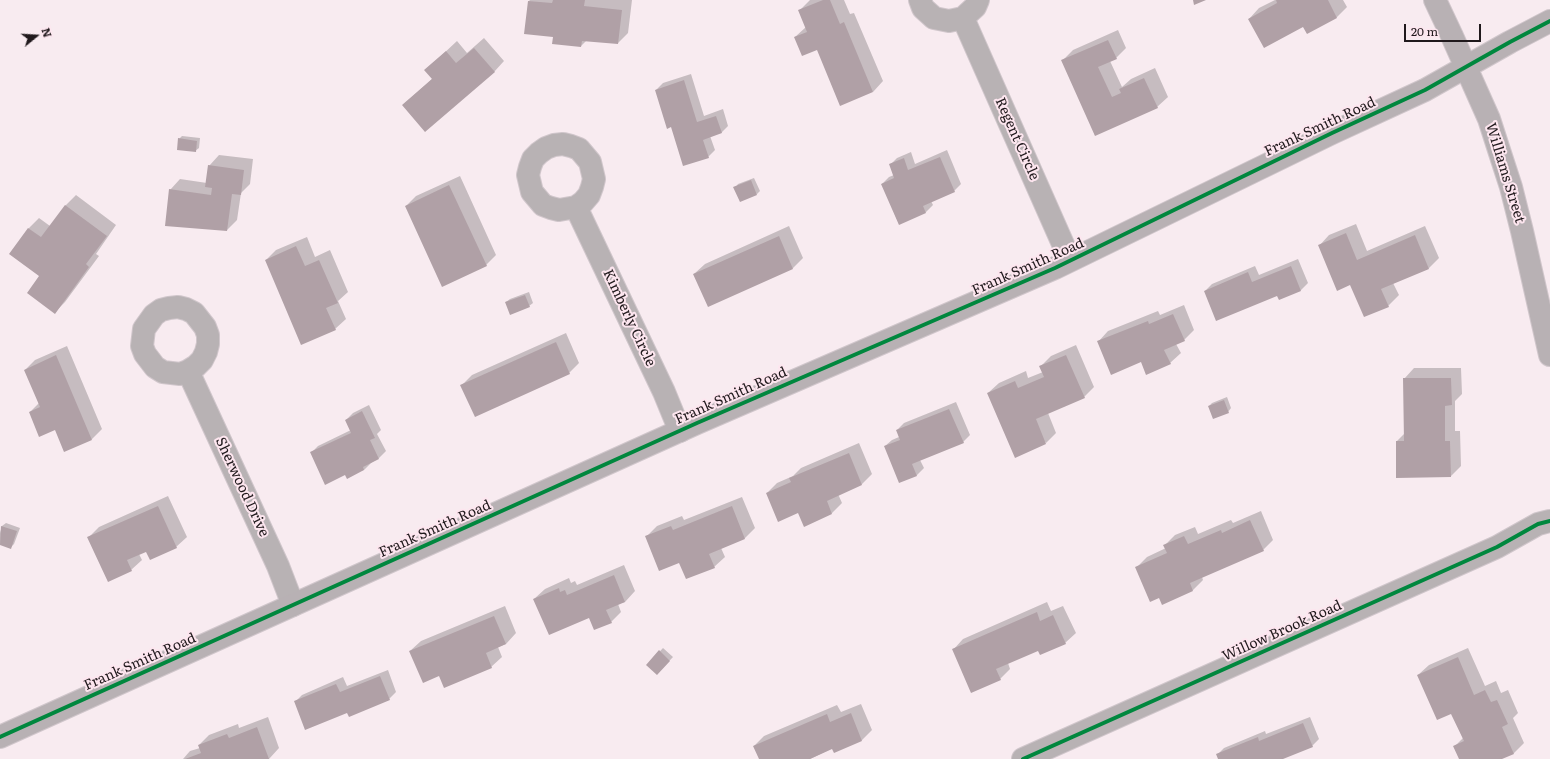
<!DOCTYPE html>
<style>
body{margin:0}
#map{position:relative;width:1550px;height:759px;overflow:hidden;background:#f8ebf0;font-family:Literata,serif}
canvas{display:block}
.north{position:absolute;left:16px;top:16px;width:40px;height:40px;-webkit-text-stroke:3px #fde6ef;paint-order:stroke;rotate:72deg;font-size:11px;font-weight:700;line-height:16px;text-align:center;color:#20191c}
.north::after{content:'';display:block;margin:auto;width:14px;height:18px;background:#20191c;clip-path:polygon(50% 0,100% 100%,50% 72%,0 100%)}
.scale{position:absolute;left:1404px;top:24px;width:77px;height:18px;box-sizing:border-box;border:2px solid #20191c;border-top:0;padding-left:5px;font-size:12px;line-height:14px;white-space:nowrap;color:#20191c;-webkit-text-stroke:3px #fde6ef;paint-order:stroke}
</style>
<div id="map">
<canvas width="1550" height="759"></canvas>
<div class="north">N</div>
<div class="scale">20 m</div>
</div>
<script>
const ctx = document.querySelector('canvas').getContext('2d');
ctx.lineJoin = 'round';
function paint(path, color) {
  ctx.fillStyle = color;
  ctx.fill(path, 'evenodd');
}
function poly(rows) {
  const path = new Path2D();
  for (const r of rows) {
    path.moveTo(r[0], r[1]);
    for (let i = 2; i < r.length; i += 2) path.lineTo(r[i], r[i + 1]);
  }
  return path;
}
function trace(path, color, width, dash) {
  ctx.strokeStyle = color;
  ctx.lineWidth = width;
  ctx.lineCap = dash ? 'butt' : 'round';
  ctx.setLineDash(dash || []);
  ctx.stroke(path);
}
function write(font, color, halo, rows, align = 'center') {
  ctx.font = font + ' Literata,serif';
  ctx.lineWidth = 4;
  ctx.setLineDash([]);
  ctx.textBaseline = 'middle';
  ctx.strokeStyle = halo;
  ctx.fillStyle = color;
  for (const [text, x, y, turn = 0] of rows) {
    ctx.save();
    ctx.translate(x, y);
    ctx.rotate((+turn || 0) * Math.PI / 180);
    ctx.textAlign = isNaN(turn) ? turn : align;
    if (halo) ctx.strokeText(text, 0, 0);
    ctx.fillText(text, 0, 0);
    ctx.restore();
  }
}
const shadow = poly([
 [530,0,632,0,628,33,618,43,587,40,581,46,554,36,529,1],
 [810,0,844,0,850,14,854,13,883,81,873,92,818,49,795,37,806,27,799,11],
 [1275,0,1343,0,1347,7,1337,17,1307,33,1303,26,1249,19,1259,8],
 [1118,30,1126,48,1116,58,1110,61,1122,87,1131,79,1155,68,1168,97,1157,107,1095,135,1063,60,1073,50],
 [484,38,504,61,494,72,403,105,433,78,426,70,457,41,467,53],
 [691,74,704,116,723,109,728,126,721,133,710,136,715,150,708,157,672,126,656,90,663,83],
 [182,136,200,138,199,148,195,151,179,139],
 [947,150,961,184,954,191,931,201,933,205,926,212,899,224,882,184,889,177,894,175,890,165,897,158,911,152,915,164],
 [219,155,253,159,250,184,241,193,237,220,227,230,170,190,180,179,207,183,209,166],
 [460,176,496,255,486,265,406,206,416,196],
 [754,178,760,191,757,194,735,188,738,184],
 [76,195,116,225,96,254,99,256,65,302,55,312,40,276,10,254,29,228,39,218,50,226,65,206],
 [1356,224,1367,251,1425,226,1439,258,1429,268,1393,283,1399,295,1388,306,1319,246,1329,235],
 [789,226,803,258,793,268,708,305,694,274,705,264],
 [307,237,315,257,330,250,348,292,338,301,346,319,335,329,266,260,276,250],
 [1298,259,1308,283,1301,290,1279,299,1277,294,1205,291,1212,284,1255,266,1259,275],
 [529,292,533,303,529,306,506,302,510,299],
 [1184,305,1194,330,1184,340,1176,344,1181,353,1170,363,1141,360,1098,342,1108,331,1158,311,1160,315],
 [566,333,579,363,569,373,461,386,472,375],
 [1076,345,1094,387,1084,397,1048,413,1056,433,1046,443,988,393,999,383,1026,371,1028,378,1043,372,1041,366,1051,356],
 [67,346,102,429,92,439,64,450,56,429,30,412,39,403,25,370,35,360],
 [1414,368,1461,368,1462,394,1455,401,1455,431,1460,431,1461,466,1451,476,1397,441,1405,433,1404,379],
 [1227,397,1231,408,1228,412,1209,406,1212,403],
 [956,402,970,435,963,442,920,460,924,468,917,475,900,482,885,446,892,440,899,437,897,430,904,423],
 [369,405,381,430,377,434,386,451,379,458,371,463,364,470,346,474,311,453,318,446,351,430,346,420,353,413],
 [859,443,872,474,862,484,838,494,842,503,832,513,804,525,798,511,767,493,777,483,793,476,801,468],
 [168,496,187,537,176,547,147,550,139,554,142,560,131,570,89,537,99,527],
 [742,497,755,528,745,538,721,548,725,557,714,567,647,536,657,526,682,516,684,520],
 [1261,511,1273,540,1263,550,1202,577,1203,580,1193,590,1160,596,1137,567,1147,557,1166,548,1164,546,1175,535,1195,527,1198,534,1231,520,1233,523],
 [6,523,20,528,14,544,11,547,0,544,0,533,2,526],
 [624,565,635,591,625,602,618,604,621,612,611,622,534,599,545,589,569,578,571,583,575,581,577,585],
 [1047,602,1051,611,1063,606,1076,633,1065,643,1039,649,1008,663,1010,669,1000,679,953,650,963,639],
 [505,606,516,633,506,644,498,647,502,657,491,667,439,675,410,651,421,641],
 [663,648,673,657,657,674,647,665],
 [1468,648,1485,686,1496,681,1501,693,1508,690,1518,713,1513,718,1524,743,1514,753,1500,759,1460,759,1454,747,1463,738,1451,712,1418,675,1429,665],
 [388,670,396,692,389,699,348,711,295,702,302,695,343,677,347,686],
 [861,704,872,730,862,740,833,748,810,759,760,759,754,746,764,736,837,705,841,712],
 [268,717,279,748,269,759,183,759,190,751,200,748,199,745,209,735,238,724,239,728],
 [1310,717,1319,739,1312,746,1280,759,1219,759,1217,755,1224,748,1265,731,1266,734]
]);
const building = poly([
 [553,0,585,0,584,6,622,10,618,44,582,41,581,47,552,44,553,37,524,34,528,1,552,3],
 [823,0,830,0,840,24,844,22,873,92,840,106,817,50,802,56,794,37,807,32,798,10],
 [1193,0,1206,0,1194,5],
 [1276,0,1328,0,1337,18,1307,34,1303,27,1264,48,1248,19,1277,3],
 [1108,40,1117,59,1098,67,1112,97,1121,93,1119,89,1144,78,1158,108,1095,136,1061,60],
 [474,48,495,72,425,132,402,105,432,79,424,70,446,51,456,63],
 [684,80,697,122,716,116,722,133,703,140,709,158,683,166,671,127,667,129,655,90],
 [178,138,197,141,196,152,177,150],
 [940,157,955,192,923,206,926,213,899,225,881,184,894,178,889,164,904,158,908,170],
 [208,165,244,170,241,195,232,194,227,231,165,226,169,189,211,195,212,188,205,187],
 [751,180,757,195,740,202,733,187],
 [449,185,487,266,442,287,405,206],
 [65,205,107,236,86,264,89,267,55,314,27,293,39,276,9,254,28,228,41,237],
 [1346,233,1357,260,1415,235,1429,269,1381,289,1389,307,1364,317,1350,285,1337,291,1318,245],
 [779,236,793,269,708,307,693,274],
 [296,246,305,266,319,260,338,303,326,308,336,330,301,345,265,260],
 [1291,266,1301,291,1279,300,1277,296,1216,321,1204,291,1248,272,1252,282],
 [525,295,530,307,510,315,505,302],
 [1173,314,1185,341,1164,350,1171,364,1146,375,1141,362,1111,375,1097,341,1148,321,1149,324],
 [556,342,570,374,475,417,460,385],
 [56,355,92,440,64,452,55,430,39,437,29,412,40,407,24,370],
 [1066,355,1085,398,1036,419,1046,444,1015,458,987,393,1015,381,1018,388,1044,377,1039,366],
 [1403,378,1451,378,1452,405,1445,406,1445,441,1450,441,1451,477,1396,478,1396,441,1404,441],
 [1224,400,1229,413,1213,419,1208,406],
 [949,409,964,443,912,464,917,476,899,483,884,446,900,440,896,430],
 [362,411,375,438,370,440,379,459,363,467,364,470,347,479,345,475,325,485,310,452,351,433,345,420],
 [849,453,862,485,827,501,832,514,804,527,798,513,778,522,766,493,791,482,789,478],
 [158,506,177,548,150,560,146,552,127,560,132,571,108,582,87,537],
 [732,506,745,539,709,554,715,568,686,579,679,563,659,571,645,536,671,526,673,530],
 [1250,520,1264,551,1190,583,1193,591,1162,605,1159,598,1150,602,1135,567,1167,553,1163,545,1184,536,1188,544,1221,530,1222,533],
 [1,526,17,531,11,549,0,545],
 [614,575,625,602,606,610,612,623,594,630,589,618,549,635,533,599,559,588,560,592,565,590,567,595],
 [1037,612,1040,621,1053,615,1066,644,1040,655,1038,651,996,669,1001,680,971,693,952,649],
 [494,616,506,644,486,653,492,668,444,688,439,676,423,683,409,651],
 [659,650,670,661,657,675,646,665],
 [1458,657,1474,695,1485,690,1491,702,1497,700,1508,724,1502,727,1514,754,1502,759,1459,759,1453,746,1464,741,1451,714,1437,720,1417,675],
 [380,676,390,700,349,717,347,713,305,730,294,701,336,684,340,692],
 [851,713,862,741,834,753,832,749,810,759,759,759,753,746,827,714,830,722],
 [1303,723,1313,747,1283,759,1218,759,1216,754,1258,737,1259,741],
 [257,727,269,759,185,759,201,753,198,745,227,734,229,738]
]);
const street = poly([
 [920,0,923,8,934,18,949,21,963,18,975,7,978,0],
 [963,18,1070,260],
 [576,207,559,210,551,208,543,205,532,192,528,175,530,167,533,159,539,153,546,148,554,145,563,144,571,146,579,149,590,162,594,179,592,187,589,195,583,202,576,207,664,392,680,431],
 [188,371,180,374,163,372,155,367,145,354,142,346,144,329,154,315,161,310,169,308,178,307,186,309,194,313,205,327,208,335,208,344,206,352,202,360,196,366,188,371,278,566,293,605],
 [1023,759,1497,547,1538,524,1550,521]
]);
const secondary = poly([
 [1435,0,1452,36,1489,119,1498,147,1511,187,1522,231,1550,355],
 [0,737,697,423,1055,268,1332,133,1425,90,1510,42,1550,21]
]);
const cycleway = poly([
 [0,737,697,423,1055,268,1332,133,1425,90,1510,42,1550,21],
 [1023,759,1497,547,1538,524,1550,521]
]);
const streetNames = [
 ["Frank Smith Road",1320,127,-25],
 ["Regent Circle",1017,139,66],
 ["Williams Street",1505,173,73],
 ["Frank Smith Road",1028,267,-24],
 ["Kimberly Circle",629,318,65],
 ["Frank Smith Road",731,396,-24],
 ["Sherwood Drive",242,487,65],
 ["Frank Smith Road",435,529,-24],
 ["Willow Brook Road",1282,631,-24],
 ["Frank Smith Road",140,662,-24]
];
paint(shadow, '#0003');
paint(building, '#b0a0a6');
trace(street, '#d0c6cb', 24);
trace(secondary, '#d0c6cb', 24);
trace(street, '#b8b2b4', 22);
trace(secondary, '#b8b1b4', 22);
trace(cycleway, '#00873e', 4);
write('14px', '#20191c', '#fde6ef', streetNames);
</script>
